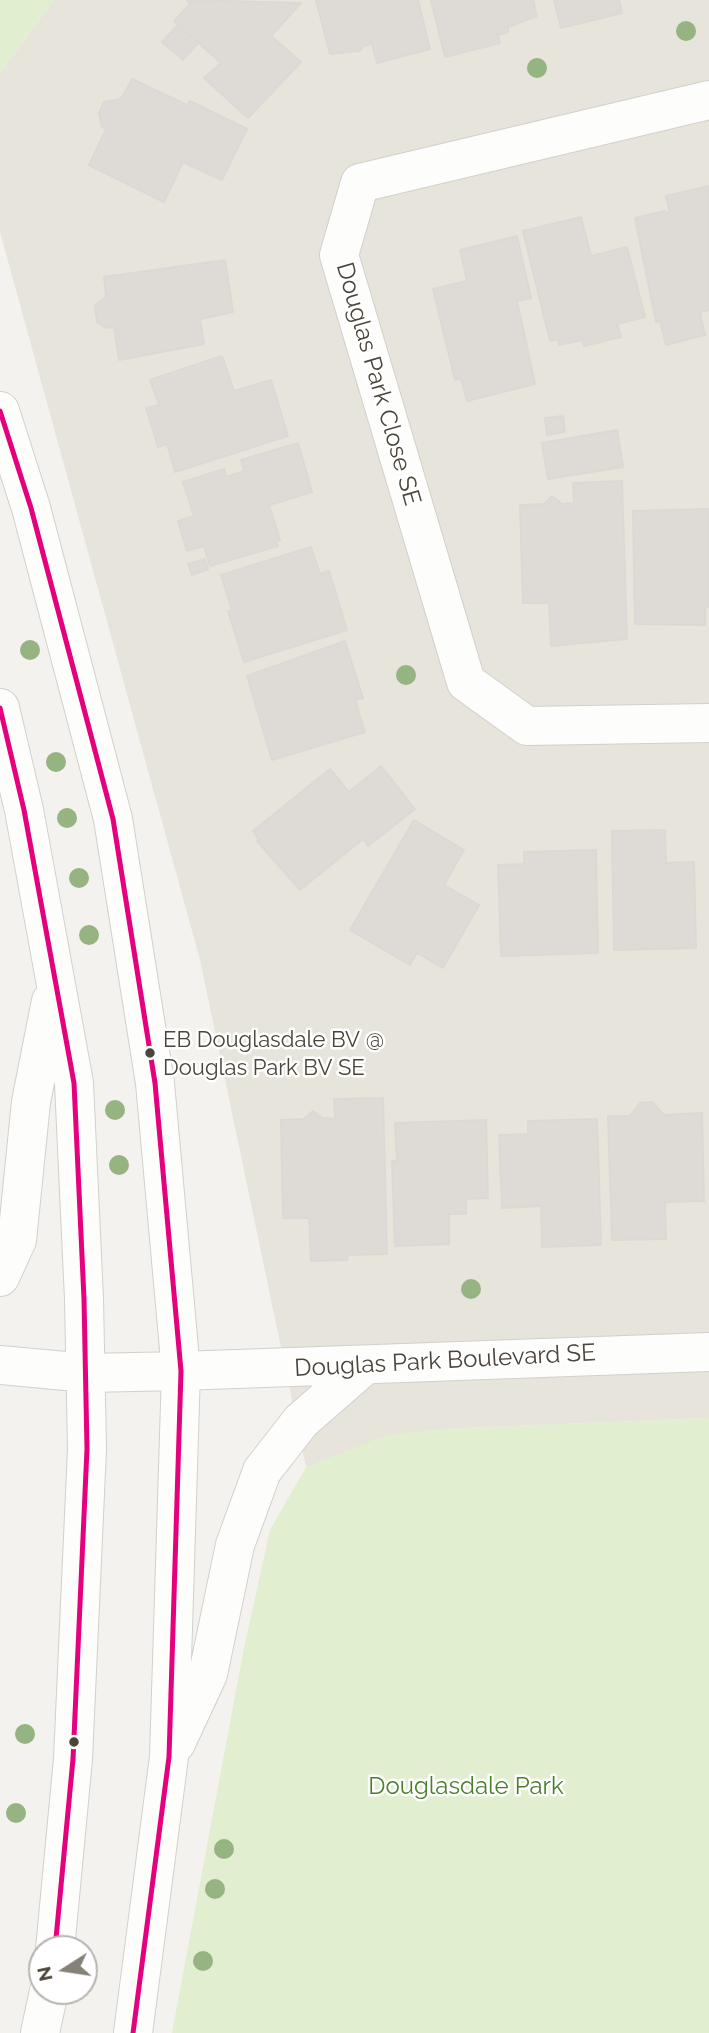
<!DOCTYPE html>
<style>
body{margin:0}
#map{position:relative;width:709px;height:2033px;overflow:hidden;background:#f4f2ee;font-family:Raleway,sans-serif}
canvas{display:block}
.north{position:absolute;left:28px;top:1935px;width:70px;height:70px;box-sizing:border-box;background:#fff;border:2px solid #b7b4b0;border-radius:50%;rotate:258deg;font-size:19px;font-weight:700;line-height:28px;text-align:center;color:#4b4439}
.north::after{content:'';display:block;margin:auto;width:24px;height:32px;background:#868178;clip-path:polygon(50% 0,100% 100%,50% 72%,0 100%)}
</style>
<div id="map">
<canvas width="709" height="2033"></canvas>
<div class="north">N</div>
</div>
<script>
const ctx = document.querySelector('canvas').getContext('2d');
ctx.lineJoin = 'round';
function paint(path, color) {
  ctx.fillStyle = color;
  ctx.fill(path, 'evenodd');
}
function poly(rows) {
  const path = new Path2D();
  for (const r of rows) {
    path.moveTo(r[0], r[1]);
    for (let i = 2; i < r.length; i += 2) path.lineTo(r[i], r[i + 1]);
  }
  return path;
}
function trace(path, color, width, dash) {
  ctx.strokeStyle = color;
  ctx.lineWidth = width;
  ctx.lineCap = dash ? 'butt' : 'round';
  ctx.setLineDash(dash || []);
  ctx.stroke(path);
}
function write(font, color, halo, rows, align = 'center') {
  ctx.font = font + ' Raleway,sans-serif';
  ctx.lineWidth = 5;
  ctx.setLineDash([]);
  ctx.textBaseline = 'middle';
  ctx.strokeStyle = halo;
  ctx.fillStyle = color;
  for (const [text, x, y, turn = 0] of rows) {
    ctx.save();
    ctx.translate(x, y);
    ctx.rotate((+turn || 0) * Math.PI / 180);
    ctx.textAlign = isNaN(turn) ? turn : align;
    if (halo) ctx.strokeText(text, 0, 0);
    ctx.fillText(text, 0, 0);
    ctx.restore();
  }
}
const residential = poly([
 [54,0,709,0,709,1418,440,1429,306,1467,200,960,0,232,0,73]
]);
const green = poly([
 [0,0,54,0,0,73],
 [709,1418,709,2033,172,2033,244,1648,270,1530,306,1467,387,1435,440,1429]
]);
const building = poly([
 [187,0,301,3,271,36,301,62,248,118,204,78,221,63,174,21,190,4,187,0],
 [316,0,418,0,430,49,377,63,372,44,363,46,360,51,330,54,316,0],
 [431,0,533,0,537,16,508,27,508,32,498,35,500,43,445,57,431,0],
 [554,0,619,0,622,13,561,28,554,0],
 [178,25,198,43,183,60,162,42,178,25],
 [132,79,187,105,190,101,247,129,222,180,183,162,164,202,89,165,106,129,102,127,99,113,104,102,121,99,132,79],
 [709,186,709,310,700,312,705,335,666,345,660,321,656,322,635,218,665,211,670,214,666,196,709,186],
 [581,217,591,256,627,247,645,317,617,324,621,337,584,346,583,340,559,345,558,339,550,341,523,231,581,217],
 [517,236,531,298,517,301,535,384,467,401,461,378,455,380,433,289,467,281,460,250,517,236],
 [225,260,233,312,200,319,204,344,119,360,114,327,106,328,97,322,95,306,106,296,104,277,225,260],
 [222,356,234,391,271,380,288,436,175,472,167,444,158,447,146,408,159,405,150,380,222,356],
 [563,416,565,432,547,435,545,418,563,416],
 [617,430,623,467,548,479,542,443,617,430],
 [298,443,312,492,269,505,280,540,276,542,278,546,210,566,204,546,187,551,178,521,194,516,183,482,224,469,226,477,244,471,241,460,298,443],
 [622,481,627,639,551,646,549,603,523,603,520,505,544,504,552,496,562,504,574,503,573,483,622,481],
 [709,509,709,607,705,607,705,625,635,624,633,511,709,509],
 [311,547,320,574,329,571,347,630,244,662,228,611,232,610,221,575,311,547],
 [205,559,208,569,192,575,188,564,205,559],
 [345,641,363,698,355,700,365,732,272,760,247,676,345,641],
 [381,766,415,809,368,846,363,839,300,890,257,841,259,840,253,831,330,769,349,792,381,766],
 [414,820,464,850,444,885,479,905,443,968,417,953,410,965,350,930,414,820],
 [665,830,666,863,694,862,696,948,614,950,612,831,665,830],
 [596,850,598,953,501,956,498,865,524,864,524,852,596,850],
 [383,1098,387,1254,348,1255,347,1260,311,1261,309,1218,283,1218,281,1120,304,1119,313,1111,322,1118,335,1119,334,1099,383,1098],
 [652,1102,664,1115,702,1113,704,1201,665,1202,666,1239,612,1240,608,1116,630,1116,640,1103,652,1102],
 [597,1119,601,1245,542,1247,541,1206,502,1208,499,1135,528,1134,528,1121,597,1119],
 [486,1120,488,1198,466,1199,466,1214,449,1214,449,1244,395,1246,392,1161,397,1161,395,1123,486,1120]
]);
const minor = poly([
 [709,100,360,183,339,255,466,682,527,726,709,723],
 [0,411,31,508,113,819,155,1083,181,1371,169,1757,133,2033],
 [0,708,24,810,74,1083,84,1299,87,1449,73,1759,55,1949],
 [0,1277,17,1240,31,1102,51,1001],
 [0,1365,87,1373,181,1371,709,1352],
 [176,1743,208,1674,235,1545,262,1471,301,1421,364,1366],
 [40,2033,49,1991]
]);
const bus1 = poly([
 [0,411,31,508,113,819,155,1083,181,1371,169,1757,133,2033],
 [0,708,24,810,74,1083,84,1299,87,1449,73,1759,55,1949]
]);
const trees = [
 [686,31],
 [537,68],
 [30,650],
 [406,675],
 [56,762],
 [67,818],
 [79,878],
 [89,935],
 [115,1110],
 [119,1165],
 [471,1289],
 [25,1734],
 [16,1813],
 [224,1849],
 [215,1889],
 [203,1961]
];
const markers = [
 [150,1053,6,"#4b4439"],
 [74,1742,6,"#4b4439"]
];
const busNames = [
 ["EB Douglasdale BV @",163,1040],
 ["Douglas Park BV SE",163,1068]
];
const streetNames = [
 ["Douglas Park Close SE",378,384,74],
 ["Douglas Park Boulevard SE",445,1361,-3]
];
const parkNames = [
 ["Douglasdale Park",466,1787]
];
paint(residential, '#e7e4dc');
paint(green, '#e1eecf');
paint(building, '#dedbd6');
trace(building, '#dcd9d4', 2);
trace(minor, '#d2d0cb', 40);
trace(minor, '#fdfdfc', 38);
trace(bus1, '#e5007d', 5);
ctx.fillStyle = '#96b382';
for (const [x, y] of trees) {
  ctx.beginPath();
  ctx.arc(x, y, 10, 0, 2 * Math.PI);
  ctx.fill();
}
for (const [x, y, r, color] of markers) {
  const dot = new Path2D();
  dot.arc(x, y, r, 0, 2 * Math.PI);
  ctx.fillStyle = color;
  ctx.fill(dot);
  trace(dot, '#fff', 2.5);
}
write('22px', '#4b4439', '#fff', busNames, 'left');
write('24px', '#4b4439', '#fff', streetNames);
write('24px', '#4a7f2a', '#fff', parkNames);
</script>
